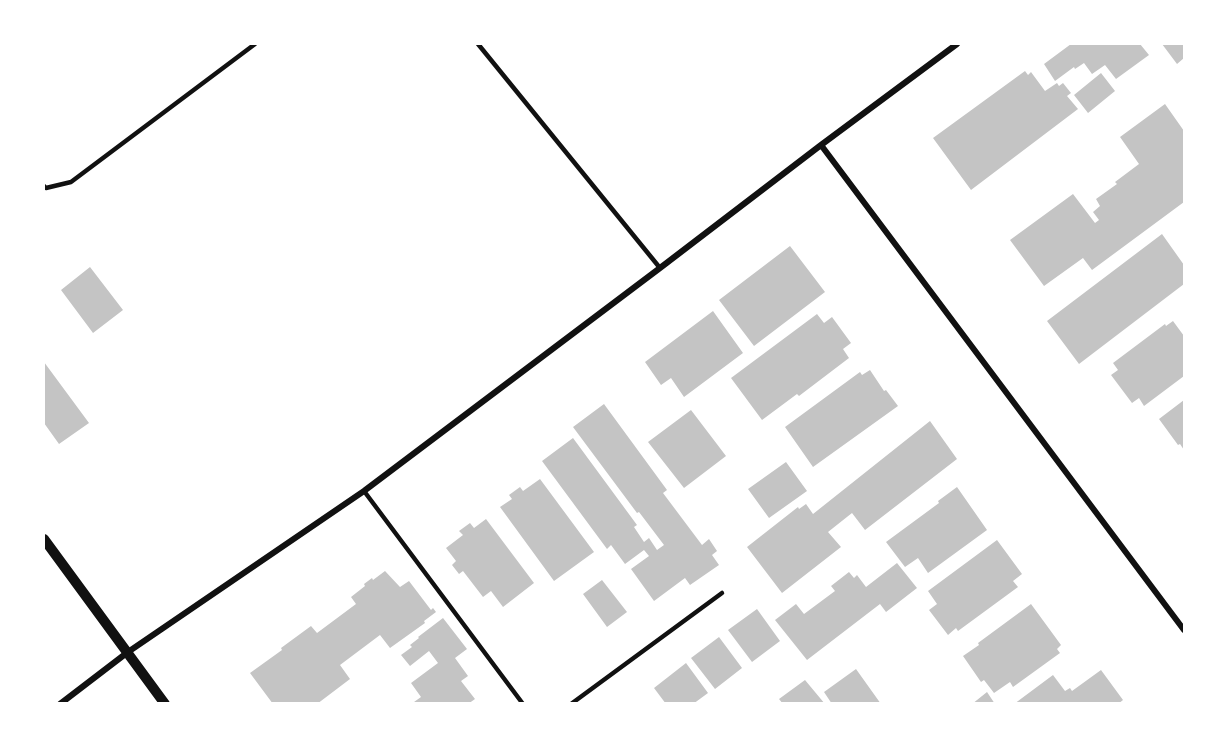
<!DOCTYPE html>
<style>
body{margin:0}
#map{position:relative;width:1228px;height:747px;overflow:hidden;background:#fff;font-family:Raleway,sans-serif}
canvas{display:block}
.frame{position:absolute;inset:0;border:45px solid #fff;pointer-events:none}
</style>
<div id="map">
<canvas width="1228" height="747"></canvas>
<div class="frame"></div>
</div>
<script>
const ctx = document.querySelector('canvas').getContext('2d');
ctx.lineJoin = 'round';
function paint(path, color) {
  ctx.fillStyle = color;
  ctx.fill(path, 'evenodd');
}
function poly(rows) {
  const path = new Path2D();
  for (const r of rows) {
    path.moveTo(r[0], r[1]);
    for (let i = 2; i < r.length; i += 2) path.lineTo(r[i], r[i + 1]);
  }
  return path;
}
function trace(path, color, width, dash) {
  ctx.strokeStyle = color;
  ctx.lineWidth = width;
  ctx.lineCap = dash ? 'butt' : 'round';
  ctx.setLineDash(dash || []);
  ctx.stroke(path);
}
const building = poly([
 [1070,44,1140,44,1149,55,1116,79,1105,65,1092,74,1084,63,1075,69,1074,67,1055,81,1044,64,1071,44],
 [1162,44,1184,44,1184,58,1177,64],
 [1025,71,1028,75,1031,72,1045,91,1057,83,1059,86,1063,83,1071,93,1067,96,1078,109,971,190,933,138],
 [1101,73,1115,91,1088,113,1074,95],
 [1165,104,1184,131,1184,202,1092,270,1083,258,1044,286,1010,240,1073,194,1095,223,1099,220,1093,212,1100,206,1096,199,1117,184,1115,182,1139,164,1120,137],
 [1162,234,1184,265,1184,284,1079,364,1047,321],
 [790,246,825,292,754,346,719,300],
 [90,267,123,310,93,333,61,290],
 [713,311,743,353,684,397,671,378,661,385,645,362],
 [817,314,824,323,832,317,851,343,843,349,849,358,799,396,797,394,762,420,731,378],
 [1173,321,1184,336,1184,376,1144,406,1139,398,1132,403,1111,375,1118,370,1113,363,1165,324,1166,326],
 [44,362,89,423,59,444,44,423],
 [870,370,884,391,886,390,898,406,813,467,785,427,860,372,862,375],
 [1184,400,1184,450,1180,444,1178,445,1159,419],
 [604,404,667,490,663,493,702,545,709,539,717,551,712,555,719,565,690,585,685,578,654,601,631,569,649,556,644,550,625,564,611,545,607,549,542,461,573,438,637,525,634,527,644,542,649,538,657,550,664,545,639,512,637,513,573,427],
 [691,410,726,456,684,488,648,442],
 [930,421,957,459,865,530,852,513,828,532,841,547,782,593,747,547,798,507,799,509,806,504,813,514],
 [786,462,807,491,769,518,748,489],
 [540,479,594,552,554,581,500,507,512,499,509,495,520,487,523,491],
 [957,487,987,530,928,573,918,558,905,567,886,542,939,503,938,501],
 [486,519,534,583,503,607,491,591,483,597,463,571,459,574,452,565,456,561,446,548,463,535,459,531,470,523,474,528],
 [997,540,1022,574,1013,581,1018,587,958,631,956,628,948,635,929,610,937,604,928,591],
 [897,563,917,588,886,612,880,604,807,660,775,620,796,604,804,614,835,591,831,586,849,572,854,578,857,575,866,587],
 [385,571,400,587,409,581,431,610,433,608,436,612,424,621,425,623,390,648,380,635,340,665,350,679,317,704,273,704,250,673,282,650,281,648,311,626,317,633,356,604,351,597,365,586,364,584,372,578,373,580],
 [602,580,627,612,607,627,583,594],
 [1031,604,1061,645,1057,649,1060,653,1013,687,1010,682,994,693,984,680,981,682,963,656,979,645,978,643],
 [757,609,780,641,752,662,728,630],
 [443,618,467,649,455,658,468,676,461,681,475,699,468,704,415,704,414,702,421,697,411,683,438,663,429,651,410,666,401,655,412,647,410,645,419,638,418,637],
 [719,637,742,668,715,689,691,658],
 [686,663,708,693,693,704,666,704,654,688],
 [856,669,881,704,832,704,824,692],
 [1101,670,1123,700,1118,704,1014,704,1053,675,1065,691,1070,688,1072,691],
 [805,680,825,704,783,704,779,699],
 [987,692,995,704,972,704]
]);
const service = poly([
 [478,44,660,268],
 [44,186,46,188,71,182,255,44],
 [364,491,523,704],
 [571,704,722,593]
]);
const minor = poly([
 [821,145,1184,630],
 [60,704,128,652,364,491,660,268,821,145,957,44]
]);
const tertiary = poly([
 [44,539,165,704]
]);
paint(building, '#c4c4c4');
trace(service, '#111', 4.5);
trace(minor, '#111', 6);
trace(tertiary, '#111', 10);
</script>
